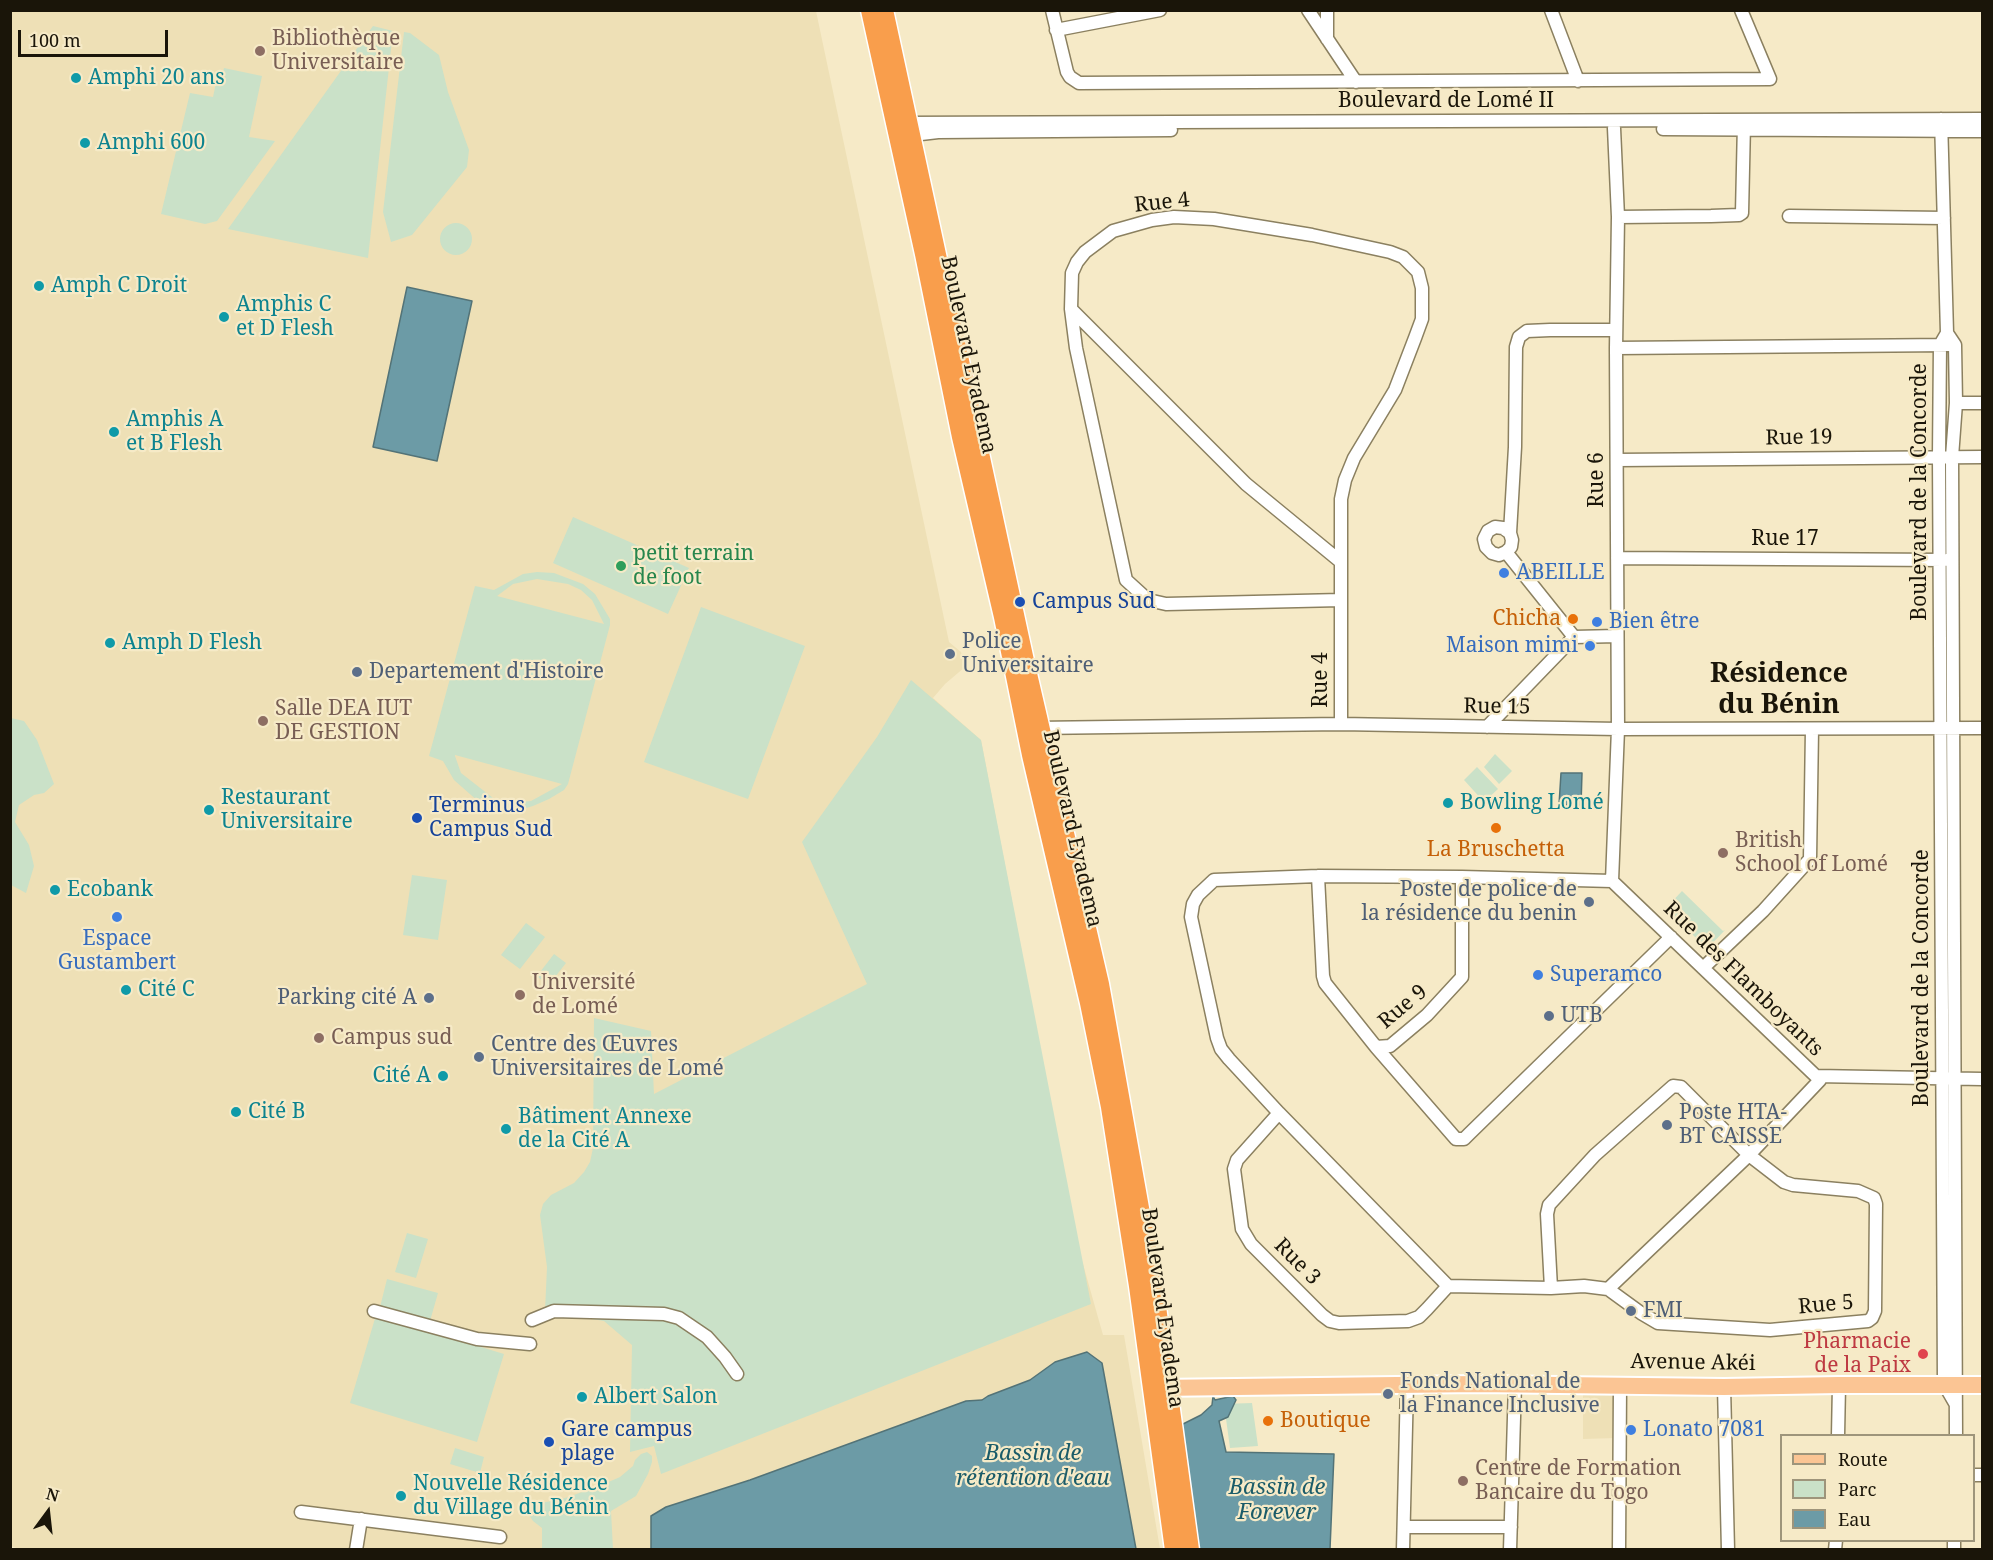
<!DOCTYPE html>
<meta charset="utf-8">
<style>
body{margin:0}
#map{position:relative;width:1993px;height:1560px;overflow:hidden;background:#f6eac7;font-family:"Noto Serif",serif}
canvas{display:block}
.frame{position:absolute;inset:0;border:12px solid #1a1509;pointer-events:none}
.legend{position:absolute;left:1780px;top:1434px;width:195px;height:108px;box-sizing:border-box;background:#f6eac7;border:2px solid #9e957b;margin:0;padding:8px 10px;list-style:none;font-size:18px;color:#1a1509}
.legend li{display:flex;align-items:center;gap:12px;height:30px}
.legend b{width:30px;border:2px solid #9e957b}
.north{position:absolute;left:18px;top:1482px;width:60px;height:60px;-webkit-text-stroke:4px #f6eac7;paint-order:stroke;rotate:15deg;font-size:16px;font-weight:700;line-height:24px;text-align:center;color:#1a1509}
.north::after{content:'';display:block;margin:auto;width:21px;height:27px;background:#1a1509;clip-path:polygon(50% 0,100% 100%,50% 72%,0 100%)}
.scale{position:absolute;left:18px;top:30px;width:150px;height:27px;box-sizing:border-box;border:3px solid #1a1509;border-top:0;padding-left:8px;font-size:18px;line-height:21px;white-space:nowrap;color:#1a1509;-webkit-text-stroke:4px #f6eac7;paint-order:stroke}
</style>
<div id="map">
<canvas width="1993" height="1560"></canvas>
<div class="frame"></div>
<ul class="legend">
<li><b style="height:8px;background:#fbc594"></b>Route</li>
<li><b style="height:16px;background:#cae1c8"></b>Parc</li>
<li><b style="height:16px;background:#6c9ba6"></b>Eau</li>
</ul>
<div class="north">N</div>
<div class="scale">100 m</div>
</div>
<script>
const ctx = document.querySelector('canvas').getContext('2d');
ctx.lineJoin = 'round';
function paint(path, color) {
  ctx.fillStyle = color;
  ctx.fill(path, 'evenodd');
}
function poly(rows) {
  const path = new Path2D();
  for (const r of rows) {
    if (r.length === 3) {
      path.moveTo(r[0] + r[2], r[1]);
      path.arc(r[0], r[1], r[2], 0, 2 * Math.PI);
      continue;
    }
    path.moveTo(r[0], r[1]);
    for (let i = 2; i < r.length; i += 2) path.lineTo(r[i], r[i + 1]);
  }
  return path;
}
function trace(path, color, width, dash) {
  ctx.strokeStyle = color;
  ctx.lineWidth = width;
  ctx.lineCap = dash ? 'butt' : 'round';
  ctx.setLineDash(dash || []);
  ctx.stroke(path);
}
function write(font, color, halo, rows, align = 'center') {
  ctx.font = font + ' "Noto Serif",serif';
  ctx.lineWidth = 4.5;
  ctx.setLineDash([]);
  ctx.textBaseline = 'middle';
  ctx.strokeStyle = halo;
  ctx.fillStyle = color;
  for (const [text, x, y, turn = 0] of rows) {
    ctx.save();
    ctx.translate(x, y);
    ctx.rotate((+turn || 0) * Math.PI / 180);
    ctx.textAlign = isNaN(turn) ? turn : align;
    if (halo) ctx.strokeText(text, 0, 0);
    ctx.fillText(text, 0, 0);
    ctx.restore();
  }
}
const built = poly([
 [10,11,816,11,949,642,961,652,965,667,945,684,933,698,981,740,1079,1250,1103,1335,1124,1335,1160,1549,22,1550,11,1546],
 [1615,1392,1616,1438,1583,1439,1583,1393]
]);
const green = poly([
 [373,26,393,31,368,258,228,229],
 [404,32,410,33,439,55,448,92,469,150,467,167,412,235,391,242,383,212],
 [224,68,262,76,249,137,275,141,217,221,205,224,161,214,190,93,213,97,216,83,220,83],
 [456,239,16],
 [573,517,689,568,668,614,553,563],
 [537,572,554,573,583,584,595,594,610,619,610,625,568,784,564,790,549,799,533,806,513,812,479,802,454,780,443,761,429,756,475,586,494,590,523,574],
 [537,579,568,584,581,590,592,600,604,624,497,596,513,584],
 [455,756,455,755,562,784,531,801,508,803,493,798,461,773],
 [701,607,805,646,748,799,644,762],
 [911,680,981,740,1091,1304,661,1474,654,1446,630,1452,632,1345,604,1321,545,1311,547,1267,540,1215,543,1204,551,1195,574,1183,584,1172,590,1162,593,1148,594,1018,651,1031,654,1094,867,984,802,842,877,737],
 [11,718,24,721,37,740,54,784,44,793,34,795,19,805,15,822,29,845,34,866,26,893,11,885],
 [1495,754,1512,771,1499,784,1484,767],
 [1477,767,1498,789,1484,802,1464,780],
 [412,875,447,880,438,940,403,935],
 [1682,891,1723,931,1725,930,1707,949,1666,908],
 [526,923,545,937,520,969,501,955],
 [554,954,566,963,548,986,537,976],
 [407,1233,428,1239,416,1278,395,1272],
 [387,1279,438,1293,430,1321,380,1307],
 [376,1315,504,1354,477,1442,350,1403],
 [1252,1403,1258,1446,1230,1448,1224,1404],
 [455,1448,484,1457,480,1473,450,1464],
 [647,1452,652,1456,652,1462,648,1474,636,1496,611,1511,613,1549,542,1549,542,1528,533,1521,525,1509,527,1502,533,1504,559,1500,597,1487,620,1477,633,1466,635,1460,641,1454]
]);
const water = poly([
 [407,287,472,301,437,461,373,447,407,287],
 [1561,773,1582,773,1581,805,1559,805,1561,773],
 [1087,1352,1102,1363,1136,1549,651,1549,651,1516,666,1507,750,1480,966,1401,982,1400,988,1396,1030,1380,1055,1362,1087,1352],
 [1213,1396,1215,1400,1233,1396,1236,1400,1228,1417,1219,1421,1226,1452,1334,1454,1330,1549,1199,1549,1181,1425,1201,1415,1212,1405,1213,1396]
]);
const minor = poly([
 [1052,10,1067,72,1070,77,1079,83,1770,79,1741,10],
 [1308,10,1356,82],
 [1551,10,1578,81],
 [1056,30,1160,10],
 [1327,39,1327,10],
 [1941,119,1947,333,1940,345,1939,456,1944,1384,1955,1403],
 [904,123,1982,119],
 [1663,129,1982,131],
 [904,136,938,132,1171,130],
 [1789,216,1944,218],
 [1618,217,1711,216,1739,215,1742,213,1744,123],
 [1071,309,1246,484,1341,562],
 [1947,333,1955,345,1956,403,1952,457,1956,1436],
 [1616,348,1948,345],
 [1956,403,1982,403],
 [1617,460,1982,457],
 [1510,533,1503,528,1495,527,1488,531,1484,539,1486,547,1492,553,1499,555,1506,552,1511,547,1512,540,1510,533,1515,447,1516,347,1519,337,1527,331,1550,330,1616,330],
 [1506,552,1574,637],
 [1617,558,1945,560],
 [1341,724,1341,499,1345,480,1354,458,1395,390,1415,338,1422,319,1422,288,1418,272,1403,257,1390,252,1312,235,1214,219,1174,217,1152,220,1113,231,1085,252,1077,262,1072,273,1071,309,1076,348,1126,580,1148,600,1166,604,1341,600],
 [1487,727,1574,637,1617,636],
 [1036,728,1341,724,1618,729,1982,728],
 [1318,876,1462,877,1612,881,1820,1080,1749,1155,1608,1289,1584,1286,1551,1288,1448,1286,1279,1113,1229,1059,1221,1049,1217,1038,1191,917,1193,904,1198,895,1214,880,1318,876],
 [1318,876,1323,976,1325,983,1376,1047,1456,1139,1464,1139,1469,1134,1671,937],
 [1612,881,1618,729,1616,348,1618,217,1614,128],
 [1703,968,1763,911,1810,859,1812,729],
 [1376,1047,1390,1046,1427,1015,1462,977,1462,877],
 [1816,1076,1982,1079],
 [1279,1113,1237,1160,1234,1169,1242,1229,1251,1244,1322,1315,1330,1321,1339,1323,1408,1321,1419,1317,1427,1309,1448,1286],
 [1551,1288,1547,1214,1549,1205,1595,1155,1673,1086,1681,1087,1749,1155,1784,1182,1793,1185,1858,1191,1874,1198,1876,1204,1875,1311,1872,1318,1868,1321,1770,1330,1658,1323,1641,1313,1608,1289],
 [374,1311,477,1339,530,1344],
 [532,1320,554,1311,664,1314,679,1318,707,1337,725,1357,737,1374],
 [1724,1387,1728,1550],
 [1838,1436,1839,1385],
 [1974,1475,1982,1475],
 [301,1512,500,1537],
 [1404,1527,1511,1527],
 [356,1550,361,1519],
 [1403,1550,1407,1385],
 [1510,1550,1515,1384],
 [1619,1550,1620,1385],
 [1835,1550,1836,1540],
 [1954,1550,1954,1540]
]);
const major = poly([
 [1156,1388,1477,1384,1724,1387,1839,1385,1982,1385]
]);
const highway = poly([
 [870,10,924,254,961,437,1003,617,1031,755,1089,1003,1110,1107,1138,1286,1174,1550],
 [884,10,1025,661,1100,984,1155,1292,1190,1550]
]);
const markers = [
 [260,51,6,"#8d6e63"],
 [76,78,6,"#0f9aa8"],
 [85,143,6,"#0f9aa8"],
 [39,286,6,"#0f9aa8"],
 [224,317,6,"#0f9aa8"],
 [114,432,6,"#0f9aa8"],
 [621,566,6,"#2e9e5b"],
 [1504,573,6,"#3f7fe0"],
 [1020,602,6,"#1a4fb4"],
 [1573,619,6,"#e8710a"],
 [1597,622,6,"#3f7fe0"],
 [110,643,6,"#0f9aa8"],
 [1590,646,6,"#3f7fe0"],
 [950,654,6,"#5c6f8a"],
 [357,672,6,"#5c6f8a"],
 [263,721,6,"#8d6e63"],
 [1448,803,6,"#0f9aa8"],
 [209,810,6,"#0f9aa8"],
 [417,818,6,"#1a4fb4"],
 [1496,828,6,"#e8710a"],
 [1723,853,6,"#8d6e63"],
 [55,890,6,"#0f9aa8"],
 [1589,902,6,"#5c6f8a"],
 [117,917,6,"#3f7fe0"],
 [1538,975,6,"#3f7fe0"],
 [126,990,6,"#0f9aa8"],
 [520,995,6,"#8d6e63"],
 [429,998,6,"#5c6f8a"],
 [1549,1016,6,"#5c6f8a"],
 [319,1038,6,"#8d6e63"],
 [479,1057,6,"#5c6f8a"],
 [443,1076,6,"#0f9aa8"],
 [236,1112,6,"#0f9aa8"],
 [1667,1125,6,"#5c6f8a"],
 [506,1129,6,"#0f9aa8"],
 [1631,1311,6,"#5c6f8a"],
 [1923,1354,6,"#e0444e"],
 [1388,1394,6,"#5c6f8a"],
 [582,1397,6,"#0f9aa8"],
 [1268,1421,6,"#e8710a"],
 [1631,1430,6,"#3f7fe0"],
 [549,1442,6,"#1a4fb4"],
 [1463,1481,6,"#8d6e63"],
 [401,1496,6,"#0f9aa8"]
];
const educationNames = [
 ["Bibliothèque",272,39],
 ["Universitaire",272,63],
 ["Salle DEA IUT",275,709],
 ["DE GESTION",275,733],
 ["British",1735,841],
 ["School of Lomé",1735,865],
 ["Université",532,983],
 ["de Lomé",532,1007],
 ["Campus sud",331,1038],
 ["Centre de Formation",1475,1469],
 ["Bancaire du Togo",1475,1493]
];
const cultureNames = [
 ["Amphi 20 ans",88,78],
 ["Amphi 600",97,143],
 ["Amph C Droit",51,286],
 ["Amphis C",236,305],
 ["et D Flesh",236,329],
 ["Amphis A",126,420],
 ["et B Flesh",126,444],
 ["Amph D Flesh",122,643],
 ["Restaurant",221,798],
 ["Universitaire",221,822],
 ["Bowling Lomé",1460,803],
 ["Ecobank",67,890],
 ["Cité C",138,990],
 ["Cité A",431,1076,"right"],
 ["Cité B",248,1112],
 ["Bâtiment Annexe",518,1117],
 ["de la Cité A",518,1141],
 ["Albert Salon",594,1397],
 ["Nouvelle Résidence",413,1484],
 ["du Village du Bénin",413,1508]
];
const streetNames = [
 ["Boulevard de Lomé II",1446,101],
 ["Rue 4",1162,203,-6],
 ["Boulevard Eyadema",968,355,78],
 ["Rue 19",1799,438,-1],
 ["Rue 6",1597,480,-90],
 ["Boulevard de la Concorde",1920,492,-90],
 ["Rue 17",1785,539],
 ["Rue 4",1321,680,-90],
 ["Rue 15",1497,707,1],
 ["Boulevard Eyadema",1072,829,77],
 ["Boulevard de la Concorde",1922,978,-90],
 ["Rue des Flamboyants",1743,979,44],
 ["Rue 9",1403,1007,-40],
 ["Rue 3",1297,1262,45],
 ["Rue 5",1826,1305,-5],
 ["Boulevard Eyadema",1162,1308,82],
 ["Avenue Akéi",1693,1363,1]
];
const leisureNames = [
 ["petit terrain",633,554],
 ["de foot",633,578]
];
const shopNames = [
 ["ABEILLE",1516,573],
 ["Bien être",1609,622],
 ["Maison mimi",1578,646,"right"],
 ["Espace",117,939,"center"],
 ["Gustambert",117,963,"center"],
 ["Superamco",1550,975],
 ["Lonato 7081",1643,1430]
];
const transitNames = [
 ["Campus Sud",1032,602],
 ["Terminus",429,806],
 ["Campus Sud",429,830],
 ["Gare campus",561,1430],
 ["plage",561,1454]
];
const foodNames = [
 ["Chicha",1561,619],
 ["La Bruschetta",1496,850,"center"],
 ["Boutique",1280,1421,"left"]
];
const serviceNames = [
 ["Police",962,642],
 ["Universitaire",962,666],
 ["Departement d'Histoire",369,672],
 ["Poste de police de",1577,890,"right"],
 ["la résidence du benin",1577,914,"right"],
 ["Parking cité A",417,998,"right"],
 ["UTB",1561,1016],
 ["Centre des Œuvres",491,1045],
 ["Universitaires de Lomé",491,1069],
 ["Poste HTA-",1679,1113],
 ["BT CAISSE",1679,1137],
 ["FMI",1643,1311],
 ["Fonds National de",1400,1382],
 ["la Finance Inclusive",1400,1406]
];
const healthNames = [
 ["Pharmacie",1911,1342],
 ["de la Paix",1911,1366]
];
const waterNames = [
 ["Bassin de",1033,1454],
 ["rétention d'eau",1033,1479],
 ["Bassin de",1277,1488],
 ["Forever",1277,1513]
];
const districtNames = [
 ["Résidence",1779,674],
 ["du Bénin",1779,705]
];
paint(built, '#eee0b6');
paint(green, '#cae1c8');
paint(water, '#6c9ba6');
trace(water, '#537377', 1.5);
trace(minor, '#8b8060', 15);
trace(major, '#fff', 20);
trace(highway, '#fff', 21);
trace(minor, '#fff', 12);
trace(major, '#fbc594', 16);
trace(highway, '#f99e4c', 18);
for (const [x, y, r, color] of markers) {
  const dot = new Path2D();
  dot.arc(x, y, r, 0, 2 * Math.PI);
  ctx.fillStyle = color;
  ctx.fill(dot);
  trace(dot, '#f6eac7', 2);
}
write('21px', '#785e54', '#f6eac7', educationNames, 'left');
write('21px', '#0d838f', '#f6eac7', cultureNames, 'left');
write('21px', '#1a1509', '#f6eac7', streetNames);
write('21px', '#27864d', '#f6eac7', leisureNames, 'left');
write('21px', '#366cbe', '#f6eac7', shopNames, 'left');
write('21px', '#164399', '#f6eac7', transitNames, 'left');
write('21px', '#c56008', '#f6eac7', foodNames, 'right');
write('21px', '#4e5e75', '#f6eac7', serviceNames, 'left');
write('21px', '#be3a42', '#f6eac7', healthNames, 'right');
write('italic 22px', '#1b5c69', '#f6eac7', waterNames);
write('bold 27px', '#1a1509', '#f6eac7', districtNames);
</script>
